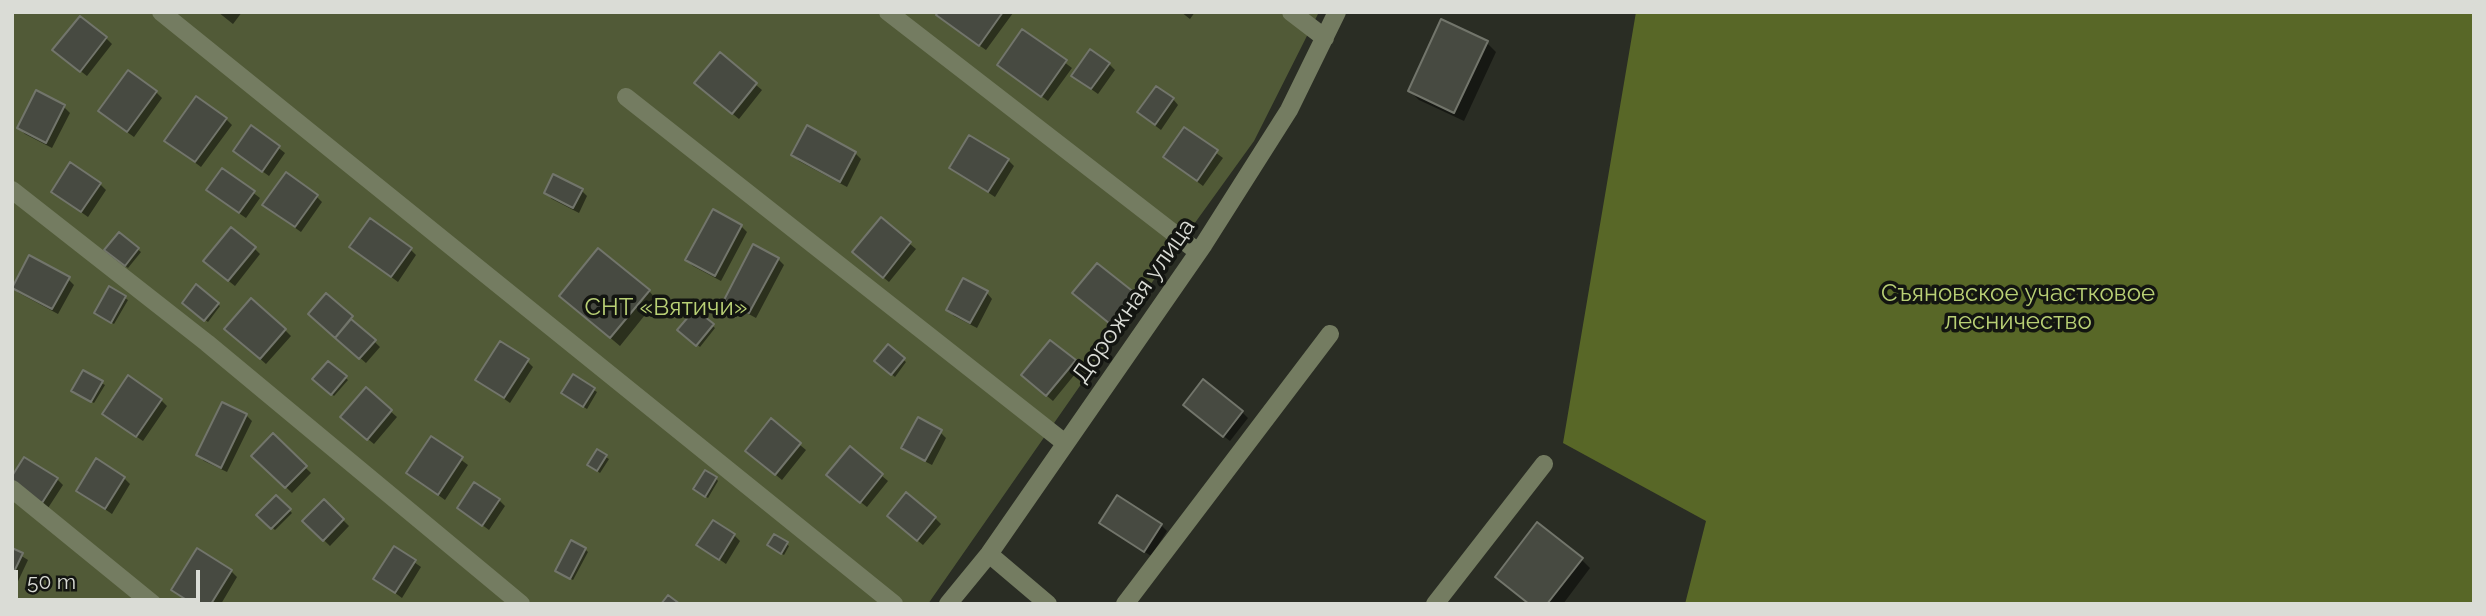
<!DOCTYPE html>
<meta charset="utf-8">
<style>
body{margin:0}
#map{position:relative;width:2486px;height:616px;overflow:hidden;background:#2a2d24;font-family:Raleway,sans-serif}
canvas{display:block}
.frame{position:absolute;inset:0;border:14px solid #dadcd6;pointer-events:none}
.scale{position:absolute;left:14px;top:570px;width:186px;height:32px;box-sizing:border-box;border:4px solid #dadcd6;border-top:0;padding-left:9px;font-size:21px;line-height:24px;white-space:nowrap;color:#dadcd6;-webkit-text-stroke:5px #131511;paint-order:stroke}
</style>
<div id="map">
<canvas width="2486" height="616"></canvas>
<div class="frame"></div>
<div class="scale">50 m</div>
</div>
<script>
const ctx = document.querySelector('canvas').getContext('2d');
ctx.lineJoin = 'round';
function paint(path, color) {
  ctx.fillStyle = color;
  ctx.fill(path, 'evenodd');
}
function poly(rows) {
  const path = new Path2D();
  for (const r of rows) {
    path.moveTo(r[0], r[1]);
    for (let i = 2; i < r.length; i += 2) path.lineTo(r[i], r[i + 1]);
  }
  return path;
}
function trace(path, color, width, dash) {
  ctx.strokeStyle = color;
  ctx.lineWidth = width;
  ctx.lineCap = dash ? 'butt' : 'round';
  ctx.setLineDash(dash || []);
  ctx.stroke(path);
}
function write(font, color, halo, rows, align = 'center') {
  ctx.font = font + ' Raleway,sans-serif';
  ctx.lineWidth = 7;
  ctx.setLineDash([]);
  ctx.textBaseline = 'middle';
  ctx.strokeStyle = halo;
  ctx.fillStyle = color;
  for (const [text, x, y, turn = 0] of rows) {
    ctx.save();
    ctx.translate(x, y);
    ctx.rotate((+turn || 0) * Math.PI / 180);
    ctx.textAlign = isNaN(turn) ? turn : align;
    if (halo) ctx.strokeText(text, 0, 0);
    ctx.fillText(text, 0, 0);
    ctx.restore();
  }
}
const green = poly([
 [12,12,1319,12,1254,141,1153,281,928,604,12,604]
]);
const forest = poly([
 [1636,12,2474,12,2474,604,1685,604,1706,521,1563,443]
]);
const shadow = poly([
 [218,12,242,12,233,24],
 [940,12,1013,13,986,50,944,21,938,15],
 [1181,12,1195,12,1190,19],
 [1023,31,1072,68,1048,101,999,65],
 [106,38,112,44,87,76,61,56],
 [1487,43,1496,52,1464,121,1419,100,1410,91],
 [720,55,762,90,739,119,702,89],
 [1109,64,1115,70,1098,94,1080,81],
 [156,92,162,98,134,137,106,117],
 [37,93,64,107,70,113,52,148,25,134,19,128],
 [1173,99,1178,105,1161,130,1145,118],
 [226,119,232,125,201,167,173,146],
 [252,127,285,153,269,176,241,156],
 [1184,129,1223,158,1203,186,1165,157],
 [855,153,861,159,847,187,799,161,793,155],
 [1008,160,1014,166,995,197,951,168],
 [223,170,260,198,246,218,214,196],
 [100,184,106,190,88,217,53,192],
 [581,190,587,196,579,213,552,199,546,193],
 [317,197,322,202,301,232,270,210],
 [881,220,916,249,889,282,860,258],
 [741,226,747,232,721,281,693,266,687,260],
 [119,234,141,252,128,268,107,250],
 [351,247,411,250,416,255,398,282],
 [254,248,260,254,235,286,211,267],
 [778,259,784,265,756,318,732,305,726,299],
 [1097,265,1145,304,1122,332,1081,298],
 [68,279,74,285,58,314,19,293,13,287],
 [196,287,220,306,208,322,184,303],
 [110,289,128,300,114,324,99,315],
 [649,291,657,300,620,346,570,304],
 [987,293,992,299,977,328,954,316,948,310],
 [326,295,380,347,366,363,316,320],
 [695,311,715,328,700,347,680,330],
 [285,330,291,336,266,364,233,335],
 [1050,342,1080,368,1053,401,1029,381],
 [888,347,906,362,895,377,876,361],
 [527,361,533,367,510,403,478,380],
 [329,363,348,380,334,396,315,379],
 [84,373,105,385,94,403,76,393],
 [573,376,597,392,587,409,565,395],
 [366,390,397,417,374,444,348,423],
 [161,400,167,406,143,441,110,419],
 [1191,411,1242,412,1248,418,1230,441],
 [246,415,252,421,227,472,204,461,198,455],
 [771,421,806,450,782,480,753,456],
 [940,432,946,438,932,465,909,453,903,447],
 [273,436,311,473,292,493,254,456],
 [432,438,468,465,445,500,408,473],
 [850,449,888,481,867,507,834,481],
 [597,452,609,459,600,473,592,467],
 [124,478,130,484,112,514,78,491],
 [716,478,718,481,708,498,698,491],
 [57,479,63,485,48,508,12,484],
 [276,497,292,513,275,530,259,515],
 [499,500,505,506,489,530,459,508],
 [324,501,349,526,330,546,304,521],
 [935,518,941,524,923,545,895,522],
 [1101,523,1161,525,1167,531,1151,556],
 [734,535,740,541,726,564,699,545],
 [775,536,789,546,784,555,772,548],
 [394,548,421,567,402,598,375,578],
 [585,549,588,552,573,580,557,571],
 [12,550,28,560,12,594],
 [1581,559,1590,568,1563,604,1529,604,1497,577],
 [231,571,237,577,221,604,192,604,173,590]
]);
const building = poly([
 [938,12,1003,12,979,46,936,15,938,12],
 [80,16,107,37,80,72,52,50,80,16],
 [1441,19,1488,41,1454,113,1408,91,1441,19],
 [1022,29,1067,60,1041,97,997,65,1022,29],
 [1090,49,1110,63,1091,89,1071,76,1090,49],
 [720,52,757,83,732,114,694,83,720,52],
 [128,70,157,91,127,132,98,111,128,70],
 [1156,86,1174,98,1155,125,1137,112,1156,86],
 [36,90,65,105,46,143,17,128,36,90],
 [196,96,227,118,195,162,164,141,196,96],
 [251,125,280,146,262,172,233,151,251,125],
 [807,125,856,152,840,182,791,155,807,125],
 [1184,127,1218,150,1197,181,1163,157,1184,127],
 [969,135,1009,159,988,192,949,168,969,135],
 [70,162,101,183,81,212,51,192,70,162],
 [222,168,255,191,239,213,206,190,222,168],
 [286,172,318,195,295,227,262,205,286,172],
 [553,174,583,189,573,208,544,193,553,174],
 [713,209,742,225,715,276,685,260,713,209],
 [881,217,911,242,883,278,852,252,881,217],
 [370,218,412,248,391,277,349,247,370,218],
 [231,227,256,247,228,281,203,261,231,227],
 [119,232,139,248,125,266,104,250,119,232],
 [753,244,779,258,749,313,724,300,753,244],
 [598,248,650,290,610,338,559,296,598,248],
 [29,255,70,277,52,309,12,288,29,255],
 [1097,263,1140,297,1115,328,1072,293,1097,263],
 [963,278,988,291,970,323,946,310,963,278],
 [196,284,219,303,204,321,182,303,196,284],
 [109,286,126,296,111,323,94,313,109,286],
 [326,293,353,316,335,338,308,314,326,293],
 [251,298,286,329,260,359,224,329,251,298],
 [695,309,714,324,696,346,677,330,695,309],
 [351,319,376,340,359,359,335,338,351,319],
 [1050,340,1076,360,1046,396,1021,375,1050,340],
 [500,341,529,359,504,398,475,380,500,341],
 [888,344,905,358,891,375,874,361,888,344],
 [328,361,347,376,331,395,312,379,328,361],
 [83,370,103,381,91,402,71,391,83,370],
 [573,374,595,388,583,407,561,393,573,374],
 [128,375,162,399,136,437,102,414,128,375],
 [1203,379,1243,411,1223,437,1183,405,1203,379],
 [366,387,392,410,367,440,340,417,366,387],
 [222,402,247,414,221,468,196,455,222,402],
 [918,417,942,430,925,461,901,448,918,417],
 [771,418,801,443,775,475,745,451,771,418],
 [273,433,307,466,285,488,251,456,273,433],
 [431,436,463,457,438,495,406,473,431,436],
 [850,446,883,474,860,503,826,475,850,446],
 [597,449,607,455,597,471,587,465,597,449],
 [24,457,58,478,42,503,12,485,12,476,24,457],
 [96,458,125,477,105,509,76,491,96,458],
 [705,470,717,477,705,497,693,489,705,470],
 [474,482,500,499,482,526,457,508,474,482],
 [906,492,936,517,917,541,887,516,906,492],
 [276,495,291,509,271,529,256,515,276,495],
 [1117,495,1162,524,1144,552,1099,523,1117,495],
 [324,499,344,519,323,541,302,521,324,499],
 [713,520,735,534,719,560,696,545,713,520],
 [1537,522,1583,558,1547,604,1529,604,1495,577,1537,522],
 [774,534,788,542,781,554,767,545,774,534],
 [571,540,586,548,570,579,555,571,571,540],
 [394,546,416,560,395,593,373,579,394,546],
 [12,548,23,553,12,576,12,548],
 [197,548,232,570,211,604,193,604,171,590,197,548],
 [668,595,680,604,661,604,668,595]
]);
const minor = poly([
 [161,12,894,604],
 [888,12,1198,252],
 [1291,12,1325,38],
 [626,97,1065,443],
 [12,190,207,343,521,604],
 [12,489,153,604],
 [989,554,1048,604],
 [948,604,989,554,1204,244,1289,110,1337,12],
 [1125,604,1330,334],
 [1435,604,1544,464]
]);
const parkNames = [
 ["Съяновское участковое",2018,294],
 ["лесничество",2018,322],
 ["СНТ «Вятичи»",666,308]
];
const streetNames = [
 ["Дорожная улица",1134,301,-55]
];
paint(green, '#515a37');
paint(forest, '#586727');
paint(shadow, '#0007');
paint(building, '#474a41');
trace(building, '#72756b', 2);
trace(minor, '#747c61', 18);
write('24px', '#b9d075', '#131511', parkNames);
write('24px', '#dadcd6', '#131511', streetNames);
</script>
